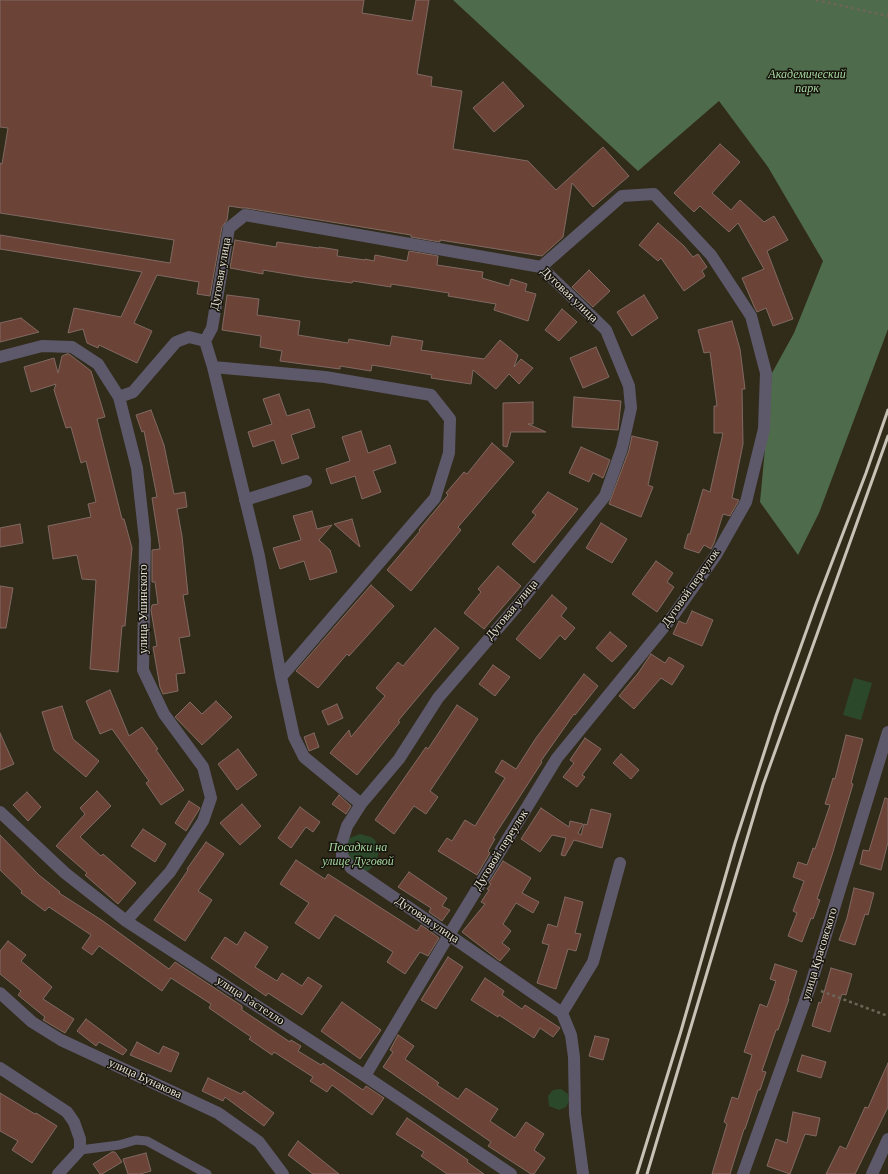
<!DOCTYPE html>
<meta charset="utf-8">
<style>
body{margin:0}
canvas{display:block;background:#312b1a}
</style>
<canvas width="888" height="1174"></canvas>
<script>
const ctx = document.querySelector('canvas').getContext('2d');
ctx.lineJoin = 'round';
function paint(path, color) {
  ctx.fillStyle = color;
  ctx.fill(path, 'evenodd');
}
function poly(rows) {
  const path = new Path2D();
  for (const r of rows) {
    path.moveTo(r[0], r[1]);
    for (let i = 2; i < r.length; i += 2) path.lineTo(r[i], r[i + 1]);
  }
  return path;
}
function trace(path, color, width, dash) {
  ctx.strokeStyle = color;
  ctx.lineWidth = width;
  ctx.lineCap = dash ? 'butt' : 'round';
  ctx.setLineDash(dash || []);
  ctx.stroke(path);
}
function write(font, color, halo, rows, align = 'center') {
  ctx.font = font + ' Georgia,serif';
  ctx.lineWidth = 3;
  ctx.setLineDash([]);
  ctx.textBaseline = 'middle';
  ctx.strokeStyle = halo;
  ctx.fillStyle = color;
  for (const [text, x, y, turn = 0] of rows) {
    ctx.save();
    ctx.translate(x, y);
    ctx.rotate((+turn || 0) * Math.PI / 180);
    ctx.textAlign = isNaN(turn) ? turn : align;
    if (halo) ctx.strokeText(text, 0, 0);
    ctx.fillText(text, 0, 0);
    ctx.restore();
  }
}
const green = poly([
 [854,678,872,683,861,720,843,715],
 [360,834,371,837,375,840,379,849,378,855,375,865,364,874,350,873,340,864,339,850,347,839],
 [561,1089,568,1094,569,1101,566,1107,559,1110,549,1106,548,1096,553,1090]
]);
const forest = poly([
 [453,0,888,0,888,329,819,513,798,555,760,502,772,373,794,333,823,261,768,167,719,101,638,171]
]);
const building = poly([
 [0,0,364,0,362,13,412,21,416,0,429,0,417,74,432,77,431,86,462,91,453,149,528,161,556,190,603,147,629,176,593,207,572,183,563,237,542,256,440,240,440,242,411,237,411,235,246,208,242,208,229,206,227,220,222,227,210,296,197,294,199,282,157,275,134,323,152,331,137,363,99,345,98,348,87,343,83,329,68,333,74,308,121,317,142,272,0,249,0,235,170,263,174,240,0,213,0,163,2,164,8,128,0,127,0,0],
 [503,82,524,106,494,132,473,108,503,82],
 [720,144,740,162,712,193,731,210,740,200,764,222,774,216,788,240,767,251,793,319,773,326,766,308,757,312,754,306,742,278,764,269,738,223,729,232,700,206,694,212,674,193,720,144],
 [658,223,684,246,693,257,698,254,707,267,702,271,705,276,684,291,661,258,658,261,639,245,658,223],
 [235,240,276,247,277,242,319,248,319,247,338,250,337,256,365,260,365,259,374,261,375,255,407,261,409,251,438,256,437,265,483,272,482,278,509,286,511,279,527,284,525,291,536,294,528,321,494,310,496,304,448,296,449,293,391,284,391,287,353,281,352,283,305,277,263,270,263,274,230,268,235,240],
 [589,270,610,291,593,307,572,287,589,270],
 [227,295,259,299,257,315,300,321,298,335,348,343,349,339,390,346,392,336,423,341,421,350,484,359,500,340,518,355,514,367,521,359,533,368,519,384,509,374,496,389,473,370,471,384,431,378,432,375,372,365,371,371,340,366,340,369,280,361,282,351,260,347,261,336,222,330,227,295],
 [644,295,658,318,632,336,617,312,644,295],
 [562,309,577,322,559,341,545,330,562,309],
 [21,318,39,332,0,342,0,323,21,318],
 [732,321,740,349,745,389,742,389,743,444,732,498,739,500,730,516,723,514,714,543,711,549,704,545,699,553,684,548,688,534,690,534,703,489,710,492,723,433,714,433,714,406,717,406,710,352,704,353,698,330,732,321],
 [596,347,609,377,583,388,570,358,596,347],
 [67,354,69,354,91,371,105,417,97,419,122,519,124,519,132,548,125,626,122,626,118,672,90,669,96,580,82,579,77,555,53,559,48,526,91,517,88,504,96,502,86,461,81,463,71,427,66,428,54,390,56,384,31,392,24,367,54,358,58,373,62,356,67,354],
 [279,394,287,416,309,409,315,427,291,435,299,458,282,464,274,440,253,447,248,432,272,424,263,399,279,394],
 [574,397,621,401,618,430,572,427,574,397],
 [533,402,533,424,528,424,546,432,511,432,507,447,503,446,503,403,533,402],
 [151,410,164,445,174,494,185,492,187,507,177,509,182,536,188,594,183,595,190,636,179,638,185,673,176,674,178,691,163,694,160,687,153,647,157,646,151,610,152,605,158,604,155,582,152,582,152,550,160,549,152,498,157,497,144,431,142,432,136,415,151,410],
 [361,431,368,453,390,445,396,463,373,471,381,492,362,499,355,476,331,484,326,469,350,461,342,437,361,431],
 [632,436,658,442,648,485,653,487,641,517,609,504,629,450,632,436],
 [492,443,514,462,458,527,461,530,411,591,387,570,420,531,419,530,448,495,446,493,464,472,467,474,492,443],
 [581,447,610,460,603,478,593,473,589,482,569,473,581,447],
 [548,492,578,509,534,563,512,544,536,515,532,512,548,492],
 [312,511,317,529,332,525,319,540,330,550,337,572,310,580,304,561,280,569,273,548,301,540,293,516,312,511],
 [352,519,360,547,334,524,352,519],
 [601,523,627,539,612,563,586,548,601,523],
 [20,524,23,543,0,547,0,528,20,524],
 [656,561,673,573,667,582,674,587,657,612,632,594,656,561],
 [498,566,521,586,484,629,464,613,481,592,478,589,498,566],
 [371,585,394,606,349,656,347,654,318,688,296,671,371,585],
 [0,586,13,588,6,628,0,628,0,586],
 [552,595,567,608,561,616,575,628,565,640,560,635,540,659,516,639,552,595],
 [692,611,713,620,702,646,673,634,679,621,686,624,692,611],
 [435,628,459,648,398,721,400,722,357,775,330,753,349,730,351,737,385,696,376,688,398,662,403,666,435,628],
 [610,632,627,646,612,662,596,648,610,632],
 [651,654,665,663,669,657,684,666,672,685,661,678,634,709,619,696,639,672,651,654],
 [493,665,510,677,495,696,479,684,493,665],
 [584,674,598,686,575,715,574,714,541,761,542,762,493,838,495,839,488,851,490,853,477,875,438,851,447,838,452,841,465,820,475,826,505,778,495,772,502,760,516,769,536,738,584,674],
 [110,690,129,736,142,727,158,749,156,750,184,790,161,805,146,783,149,781,112,729,100,734,86,701,110,690],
 [216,701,232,717,202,745,175,717,190,702,202,714,216,701],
 [337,704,343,718,328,725,322,711,337,704],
 [457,705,478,719,430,791,438,797,426,814,414,806,394,834,375,820,426,747,428,749,457,705],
 [62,706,73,739,99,761,86,777,54,750,42,712,62,706],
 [0,733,14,764,0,770,0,733],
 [314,733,319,747,309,751,304,737,314,733],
 [846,735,863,739,851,783,853,784,832,855,817,899,820,900,813,919,811,918,802,942,788,936,797,913,793,911,804,881,793,877,798,862,807,865,813,848,815,849,830,805,825,804,833,778,835,779,846,735],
 [585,738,601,749,582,775,585,777,577,787,563,777,574,763,570,760,585,738],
 [238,749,257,775,237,790,218,764,238,749],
 [621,754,639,770,631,779,613,763,621,754],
 [97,791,111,806,80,837,101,856,103,854,136,883,118,904,85,875,87,873,56,846,85,814,80,808,97,791],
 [27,792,41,807,28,821,13,805,27,792],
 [339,795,351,806,346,814,332,804,339,795],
 [885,798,888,799,888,842,881,870,860,864,863,850,869,851,885,798],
 [189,801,200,808,186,831,175,823,189,801],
 [242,804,261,826,240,845,220,823,242,804],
 [300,807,320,822,313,832,306,827,291,848,278,838,300,807],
 [541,808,569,827,570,821,583,824,578,833,581,835,584,824,587,825,591,809,611,814,602,848,574,840,565,856,561,855,566,838,552,835,540,852,521,839,541,808],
 [143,829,166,844,155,862,131,846,143,829],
 [0,835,39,875,60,892,59,893,103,921,169,969,175,962,242,1006,242,1010,290,1042,291,1040,301,1046,298,1051,321,1065,323,1063,363,1090,366,1086,384,1098,372,1115,332,1085,327,1092,310,1081,313,1077,274,1052,272,1055,249,1039,251,1037,209,1008,211,1004,171,978,162,991,99,946,92,955,82,948,91,935,49,907,45,911,21,893,22,891,0,870,0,835],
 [206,842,224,854,198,891,212,900,185,941,154,920,188,870,187,869,206,842],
 [296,860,325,879,328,874,417,931,421,925,434,934,439,938,428,956,420,952,405,974,387,962,393,952,335,915,319,939,295,923,309,903,280,884,296,860],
 [503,861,531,878,522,893,539,902,533,913,516,903,503,924,511,931,502,943,510,949,500,961,462,932,485,904,481,902,489,890,487,889,491,884,489,883,503,861],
 [409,872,447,898,442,906,450,910,442,921,429,912,431,908,398,887,409,872],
 [854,888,874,893,868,915,865,914,855,945,839,940,847,918,854,888],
 [565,897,583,902,575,933,581,934,576,951,568,949,556,989,537,983,549,945,542,943,548,924,557,927,565,897],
 [245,932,268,947,255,967,277,981,282,973,302,986,308,977,322,986,302,1015,268,993,266,996,211,958,225,937,237,945,245,932],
 [8,941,26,955,21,961,52,987,43,999,74,1019,65,1033,43,1020,45,1017,18,995,21,991,0,974,0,951,8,941],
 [448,957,463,967,436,1009,421,1000,448,957],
 [775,964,797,971,788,999,789,999,778,1030,776,1030,762,1071,766,1072,760,1090,758,1090,745,1129,744,1129,730,1174,712,1174,727,1124,724,1122,732,1097,738,1099,752,1055,744,1052,760,1004,767,1007,776,981,770,979,775,964],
 [831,968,852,974,846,995,842,994,830,1032,812,1026,819,1002,821,1003,831,968],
 [485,978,504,991,502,995,522,1009,525,1005,560,1028,553,1037,540,1028,534,1038,499,1015,498,1017,471,1000,485,978],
 [342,1002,381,1030,360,1059,321,1031,342,1002],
 [86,1019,127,1050,123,1055,99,1042,96,1046,77,1031,86,1019],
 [398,1035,414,1046,405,1059,439,1083,437,1085,458,1099,466,1088,498,1109,490,1121,515,1138,526,1122,544,1134,534,1150,545,1158,534,1174,531,1174,488,1146,491,1142,383,1067,393,1052,390,1050,398,1035],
 [595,1036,609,1039,603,1060,589,1056,595,1036],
 [137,1042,159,1054,163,1046,179,1053,171,1072,130,1055,137,1042],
 [802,1055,826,1062,821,1078,797,1071,802,1055],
 [888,1063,888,1107,855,1174,826,1174,840,1146,846,1149,865,1107,868,1108,888,1063],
 [208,1078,241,1094,244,1091,274,1113,264,1126,225,1097,223,1101,202,1091,208,1078],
 [0,1093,35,1114,36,1113,57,1126,32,1163,12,1150,18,1141,0,1131,0,1093],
 [793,1112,820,1118,816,1136,805,1134,790,1174,767,1166,776,1139,787,1143,793,1112],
 [407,1118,468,1160,467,1162,484,1174,447,1174,421,1156,424,1152,396,1134,407,1118],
 [298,1141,339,1174,313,1174,288,1155,298,1141],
 [112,1152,115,1152,122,1162,102,1174,100,1174,93,1164,112,1152],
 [146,1153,151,1171,140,1174,128,1174,123,1159,146,1153]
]);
const path = poly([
 [816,0,888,16],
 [821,991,888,1016]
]);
const lane = poly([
 [80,1150,119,1145,136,1140,147,1141,207,1174]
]);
const street = poly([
 [0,357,42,346,72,347,98,364,119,397,137,468,145,540,143,670,164,714,203,767,211,798,203,821,170,872,126,921],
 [213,367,325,377,431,395,450,419,449,453,435,498,281,677],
 [119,397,133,392,176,342,189,337,205,341],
 [245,500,306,481],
 [361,804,304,757,294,737,281,677,259,556,213,367,205,341,212,328,229,228,245,215,541,267,606,330,629,386,631,408,622,448,605,496,518,605,438,698,399,759,361,804,347,826,342,842,342,856,351,868,449,935,562,1013,571,1035,574,1057,575,1114,583,1174],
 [0,812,65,873,126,921,365,1076,511,1174],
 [0,993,32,1022,61,1040,218,1113,259,1142,283,1174],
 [562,1013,593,962,620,863],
 [0,1068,67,1112,74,1122,80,1139,80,1150,58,1174],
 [365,1076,449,935,557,758,673,616,716,555,746,502,764,429,766,373,751,316,711,255,654,194,622,196,541,267],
 [743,1174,810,987,888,732],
 [872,1174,888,1139]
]);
const rail = poly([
 [637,1174,681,1031,735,843,776,716,816,604,866,473,888,410],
 [647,1174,763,785,888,436]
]);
const parkNames = [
 ["Академический",807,75],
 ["парк",807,89],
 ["Посадки на",358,848],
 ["улице Дуговой",358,862]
];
const streetNames = [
 ["Дуговая улица",221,274,-80],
 ["Дуговая улица",569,295,44],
 ["Дуговой переулок",691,588,-55],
 ["улица Ушинского",144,609,-90],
 ["Дуговая улица",512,610,-50],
 ["Дуговой переулок",501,850,-58],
 ["Дуговая улица",427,920,34],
 ["улица Красовского",820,954,-73],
 ["улица Гастелло",250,1001,33],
 ["улица Бунакова",145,1079,25]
];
paint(green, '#2c482b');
paint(forest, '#4e6b4b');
paint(building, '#6c4337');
trace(building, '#806962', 1);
trace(path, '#6b6657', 2.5, [3, 3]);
trace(lane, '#5d596a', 9);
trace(street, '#5d596a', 12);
trace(rail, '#c6c2b6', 3);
write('italic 12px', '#a5d7a1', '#17140c', parkNames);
write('12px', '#e5e1d6', '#17140c', streetNames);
</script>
